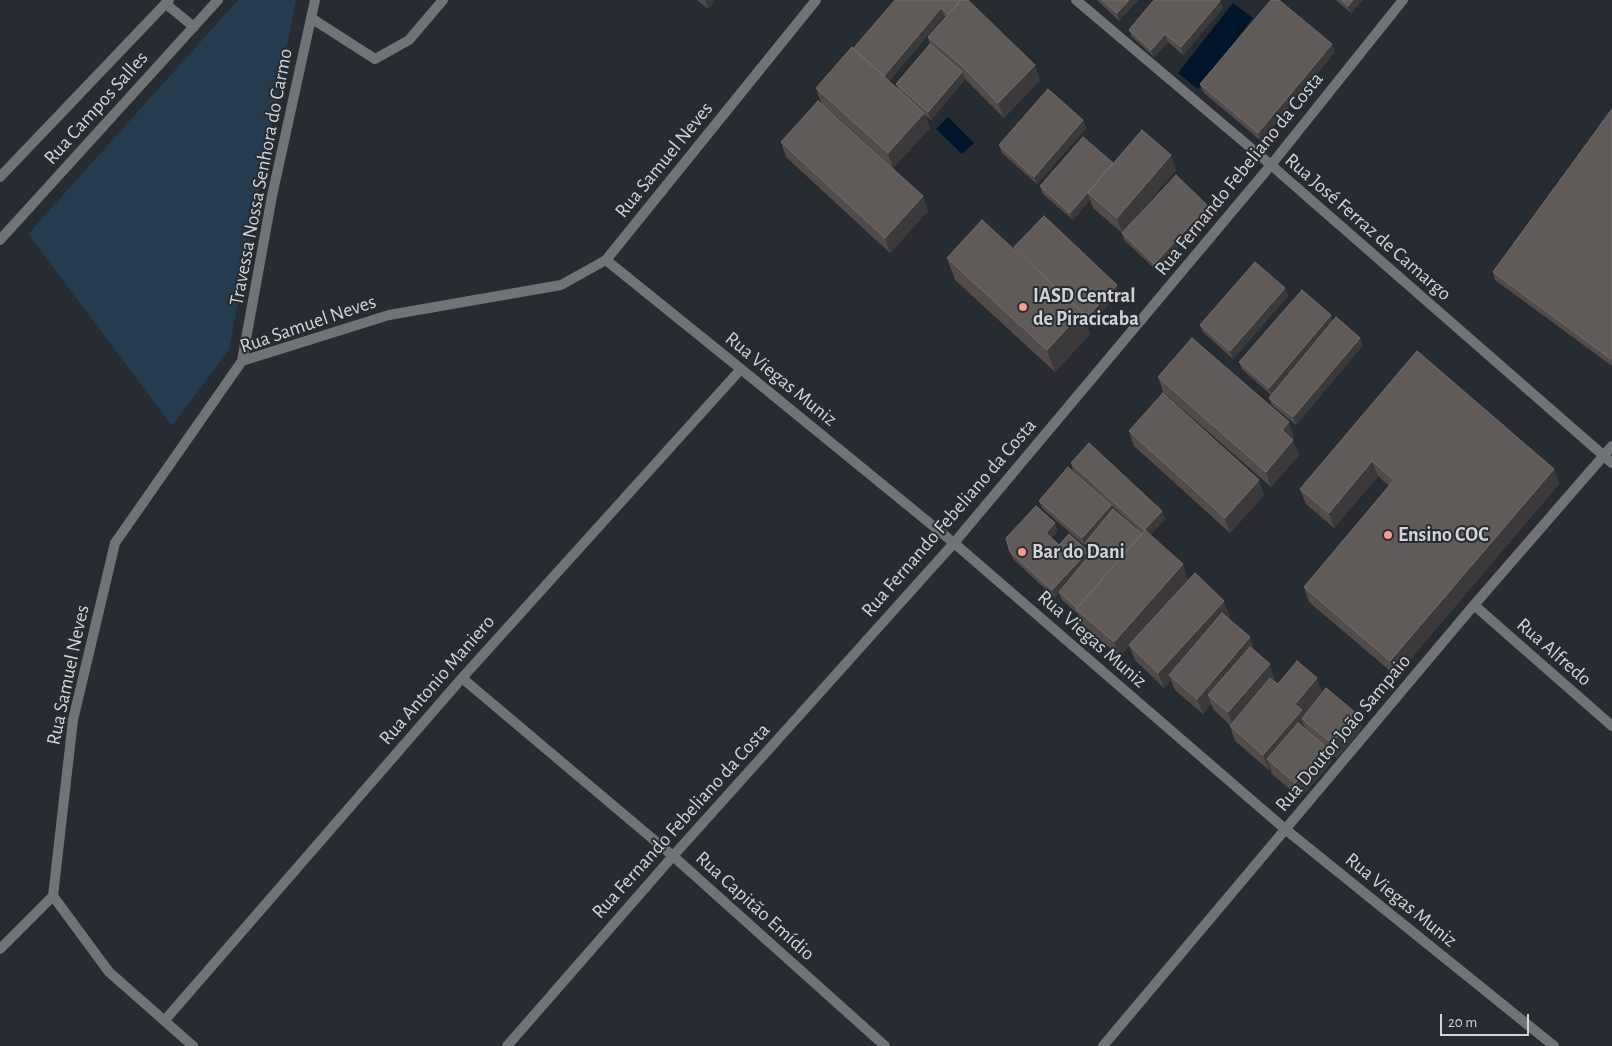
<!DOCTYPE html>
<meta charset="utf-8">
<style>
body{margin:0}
#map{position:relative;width:1612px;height:1046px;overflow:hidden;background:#262c31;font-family:"Alegreya Sans",sans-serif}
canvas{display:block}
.scale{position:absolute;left:1440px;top:1014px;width:89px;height:22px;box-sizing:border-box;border:2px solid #d0d4d7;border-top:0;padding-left:6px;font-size:15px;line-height:18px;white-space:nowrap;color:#d0d4d7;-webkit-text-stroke:4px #262c31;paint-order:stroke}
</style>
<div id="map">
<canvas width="1612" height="1046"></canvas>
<div class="scale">20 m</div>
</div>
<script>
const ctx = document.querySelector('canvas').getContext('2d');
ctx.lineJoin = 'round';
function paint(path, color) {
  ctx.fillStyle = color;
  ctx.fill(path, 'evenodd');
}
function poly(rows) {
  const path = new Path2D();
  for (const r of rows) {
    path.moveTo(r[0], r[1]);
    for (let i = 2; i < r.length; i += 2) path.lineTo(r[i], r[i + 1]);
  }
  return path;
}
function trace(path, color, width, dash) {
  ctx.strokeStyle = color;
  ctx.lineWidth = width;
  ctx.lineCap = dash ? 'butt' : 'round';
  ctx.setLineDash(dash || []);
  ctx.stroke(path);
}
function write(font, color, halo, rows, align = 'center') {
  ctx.font = font + ' "Alegreya Sans",sans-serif';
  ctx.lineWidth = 4;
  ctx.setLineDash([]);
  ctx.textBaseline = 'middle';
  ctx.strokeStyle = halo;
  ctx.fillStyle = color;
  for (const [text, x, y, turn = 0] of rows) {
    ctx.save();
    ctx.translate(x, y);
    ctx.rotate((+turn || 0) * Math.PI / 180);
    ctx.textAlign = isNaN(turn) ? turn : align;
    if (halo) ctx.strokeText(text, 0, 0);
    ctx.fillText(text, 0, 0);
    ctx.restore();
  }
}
const green = poly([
 [238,0,296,0,229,350,172,426,28,234]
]);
const water = poly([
 [1233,3,1253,18,1198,89,1178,73],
 [948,117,974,143,962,154,936,129]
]);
const minor = poly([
 [1076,0,1271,165,1612,463],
 [166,4,194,27],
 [311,18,375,59,409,40,443,0],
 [0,177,169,0],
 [0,240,218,0],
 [606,260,741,369,954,543,1285,829,1554,1046],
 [242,361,272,196,315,0],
 [1474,605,1612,726],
 [462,678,673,856,885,1046],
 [53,896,109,972,193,1046],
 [0,949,53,896,73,720,115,543,242,361,389,315,561,285,606,260,816,0],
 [165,1020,462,678,741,369],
 [507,1046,673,856,954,543,1271,165,1403,0],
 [1103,1046,1474,605,1612,446]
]);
const wall = poly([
 [697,0,715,0,708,9],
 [895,0,968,0,1040,80,1004,118,965,79,931,120,925,115,930,128,893,168,828,109,928,211,890,253,786,157,781,142,821,103,816,88,853,49],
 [944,16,946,17,928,37,930,44,896,84,898,89,889,81],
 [1097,0,1138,0,1119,21],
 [1154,0,1222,0,1220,2,1223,8,1183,55,1168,42,1154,57,1132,37,1129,30],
 [1336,0,1363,0,1351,13],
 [1335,52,1261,141,1203,92,1200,84],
 [1612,109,1612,366,1495,280,1493,272],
 [1083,120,1086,128,1037,184,1002,153,999,145],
 [1113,163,1176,170,1129,225,1208,206,1211,213,1157,271,1124,240,1122,233,1093,208,1090,200,1073,220,1043,194,1040,186],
 [1014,247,1117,285,1119,293,1090,324,1085,320,1090,334,1055,372,955,280,947,258,1015,250],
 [1285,288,1288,296,1233,359,1203,332,1200,325],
 [1331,315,1333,321,1360,338,1363,345,1296,425,1272,405,1269,398,1271,395,1242,369,1239,362],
 [1417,351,1554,469,1559,484,1396,676,1309,602,1304,587,1389,486,1378,476,1334,528,1306,504,1300,489],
 [1158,377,1294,437,1292,439,1299,455,1271,487,1163,392],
 [1129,431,1264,495,1230,533,1134,446],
 [1071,463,1162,511,1165,519,1150,535,1188,579,1152,620,1230,616,1228,618,1254,650,1275,679,1273,681,1278,684,1322,693,1362,728,1337,758,1328,750,1332,762,1300,798,1272,774,1270,768,1269,770,1235,741,1230,726,1230,725,1214,710,1211,704,1203,714,1175,690,1171,680,1164,688,1135,660,1129,646,1120,657,1082,624,1078,614,1062,600,1059,593,1055,598,1013,559,1010,552,1058,531,1051,538,1059,545,1088,551,1089,556,1092,553,1088,550,1086,544,1085,546,1042,508,1039,501,1107,501,1073,470],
 [1111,505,1141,532,1113,510]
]);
const shadedWall = poly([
 [705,0,715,0,708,9],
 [1129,0,1138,0,1119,21,1117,13],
 [1216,0,1222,0,1220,2,1223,8,1183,55,1181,47],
 [1353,0,1363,0,1351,13,1348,6],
 [941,8,944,16,886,84,883,77],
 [1165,34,1168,42,1154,57,1151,50],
 [1332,44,1335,52,1261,141,1258,133],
 [1035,65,1040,80,1004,118,998,103],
 [962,72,965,79,931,120,928,112],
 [924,113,930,128,893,168,888,153],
 [1083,120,1086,128,1037,184,1034,177],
 [1171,155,1176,170,1122,233,1117,218],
 [1113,163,1088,193,1090,200,1073,220,1070,213],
 [923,196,928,211,890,253,885,238],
 [1208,206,1211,213,1157,271,1154,264],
 [1117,285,1119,293,1090,324,1087,317],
 [1285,288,1288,296,1233,359,1230,351],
 [1082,312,1090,334,1055,372,1047,350],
 [1331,315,1334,323,1272,396,1269,388],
 [1360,338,1363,345,1296,425,1293,417],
 [1289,422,1294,437,1287,445,1282,430],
 [1293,440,1299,455,1271,487,1266,472],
 [1372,461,1378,476,1334,528,1329,513],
 [1554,469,1559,484,1396,676,1390,661],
 [1259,480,1264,495,1230,533,1225,518],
 [1111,505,1114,512,1085,543,1086,544,1085,546,1082,538],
 [1162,511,1165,519,1147,538,1144,530],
 [1055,523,1058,531,1049,541,1046,533],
 [1088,551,1090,558,1055,598,1052,590],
 [1183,564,1188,579,1120,657,1114,642],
 [1224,601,1230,616,1172,678,1169,675,1171,680,1164,688,1158,673],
 [1250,637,1255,652,1208,695,1211,704,1203,714,1197,699],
 [1270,664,1275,679,1233,727,1228,712],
 [1317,678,1323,693,1304,715,1306,723,1302,719,1305,728,1273,765,1267,759,1270,768,1269,770,1263,755,1295,704],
 [1356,713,1362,728,1337,758,1332,743],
 [1326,747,1332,762,1300,798,1295,783]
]);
const building = poly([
 [895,0,961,0,948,14,941,8,884,76,853,49,895,0],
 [961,0,968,0,1035,65,998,103,960,64,928,37,961,0],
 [1102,0,1129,0,1117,13,1102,0],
 [1154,0,1219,0,1220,1,1181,47,1165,34,1151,50,1129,30,1154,0],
 [1271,0,1279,0,1332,44,1258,133,1200,84,1271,0],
 [1342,0,1353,0,1348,6,1342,0],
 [930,44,962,72,928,112,896,84,930,44],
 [852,47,924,113,888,153,816,88,852,47],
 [1048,89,1083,120,1034,177,999,145,1048,89],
 [818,101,923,196,885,238,781,142,818,101],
 [1612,109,1612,359,1611,359,1493,272,1612,109],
 [1142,130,1171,155,1117,218,1088,193,1142,130],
 [1083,137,1113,163,1070,213,1040,186,1083,137],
 [1176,175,1208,206,1154,264,1122,233,1176,175],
 [1044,216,1117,285,1087,317,1014,247,1044,216],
 [982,220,1082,312,1047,350,947,258,982,220],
 [1255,262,1285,288,1230,351,1200,325,1255,262],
 [1302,290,1331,315,1269,388,1239,362,1302,290],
 [1336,317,1360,338,1293,417,1269,398,1336,317],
 [1192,338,1289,422,1282,430,1293,440,1266,472,1158,377,1192,338],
 [1417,351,1554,469,1390,661,1304,587,1394,480,1372,461,1329,513,1300,489,1417,351],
 [1163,393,1259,480,1225,518,1129,431,1163,393],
 [1089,443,1162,511,1144,530,1071,463,1089,443],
 [1068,467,1111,505,1082,538,1039,501,1068,467],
 [1036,506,1055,523,1046,533,1059,545,1069,534,1088,551,1052,590,1010,552,1006,538,1036,506],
 [1113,509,1142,534,1077,608,1059,592,1094,550,1085,543,1113,509],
 [1145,530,1183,564,1114,642,1076,609,1145,530],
 [1195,573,1224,601,1158,673,1129,645,1195,573],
 [1222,613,1250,637,1197,699,1169,675,1222,613],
 [1250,647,1270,664,1228,712,1208,695,1250,647],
 [1297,661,1317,678,1295,704,1302,710,1263,755,1230,726,1270,678,1278,684,1297,661],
 [1326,688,1356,713,1332,743,1302,719,1326,688],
 [1298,723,1326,747,1295,783,1267,759,1298,723]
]);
const markers = [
 [1023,307,5,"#f59d8e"],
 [1388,535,5,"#f59d8e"],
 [1022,552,5,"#f59d8e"]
];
const streetNames = [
 ["Rua Campos Salles",96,108,-48],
 ["Rua Samuel Neves",664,160,-51],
 ["Rua Fernando Febeliano da Costa",1239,174,-51],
 ["Travessa Nossa Senhora do Carmo",261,177,-79],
 ["Rua José Ferraz de Camargo",1368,227,41],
 ["Rua Samuel Neves",308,324,-19],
 ["Rua Viegas Muniz",781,379,39],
 ["Rua Fernando Febeliano da Costa",949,518,-49],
 ["Rua Viegas Muniz",1092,639,41],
 ["Rua Alfredo",1554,652,41],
 ["Rua Samuel Neves",68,675,-78],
 ["Rua Antonio Maniero",437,680,-49],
 ["Rua Doutor João Sampaio",1343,733,-50],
 ["Rua Fernando Febeliano da Costa",681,821,-48],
 ["Rua Viegas Muniz",1401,900,39],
 ["Rua Capitão Emídio",755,906,42]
];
const poiNames = [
 ["IASD Central",1033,296],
 ["de Piracicaba",1033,319],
 ["Ensino COC",1398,535],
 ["Bar do Dani",1032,552]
];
paint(green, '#253b4e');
paint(water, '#001529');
trace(minor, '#717477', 10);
paint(wall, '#524b4a');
paint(shadedWall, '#3b3939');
paint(building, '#605a59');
trace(building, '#726d6d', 1);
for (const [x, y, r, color] of markers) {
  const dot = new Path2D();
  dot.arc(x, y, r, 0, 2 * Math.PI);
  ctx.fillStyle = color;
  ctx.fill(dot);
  trace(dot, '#262c31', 2);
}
write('20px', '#d0d4d7', '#262c31', streetNames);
write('bold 20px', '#d0d4d7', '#262c31', poiNames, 'left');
</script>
